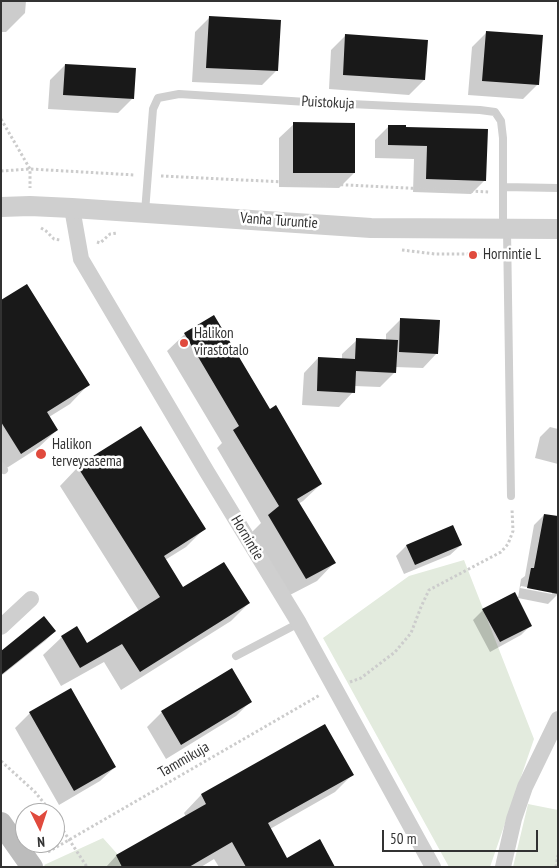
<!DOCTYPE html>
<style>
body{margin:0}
#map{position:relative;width:559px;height:868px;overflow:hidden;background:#fff;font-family:"PT Sans Narrow",sans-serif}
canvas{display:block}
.frame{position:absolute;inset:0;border:2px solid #323232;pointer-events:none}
.north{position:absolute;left:15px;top:803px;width:50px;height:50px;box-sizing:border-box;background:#fff;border:1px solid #adadad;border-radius:50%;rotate:176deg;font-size:14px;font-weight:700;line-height:20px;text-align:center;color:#323232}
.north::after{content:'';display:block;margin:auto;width:18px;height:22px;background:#e04a3d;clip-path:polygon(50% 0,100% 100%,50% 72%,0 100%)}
.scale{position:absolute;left:382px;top:830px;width:156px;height:22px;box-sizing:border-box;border:2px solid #323232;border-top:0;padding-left:6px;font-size:15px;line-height:18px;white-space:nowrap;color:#323232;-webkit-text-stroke:4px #fff;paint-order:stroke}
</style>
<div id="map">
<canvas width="559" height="868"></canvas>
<div class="frame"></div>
<div class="north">N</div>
<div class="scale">50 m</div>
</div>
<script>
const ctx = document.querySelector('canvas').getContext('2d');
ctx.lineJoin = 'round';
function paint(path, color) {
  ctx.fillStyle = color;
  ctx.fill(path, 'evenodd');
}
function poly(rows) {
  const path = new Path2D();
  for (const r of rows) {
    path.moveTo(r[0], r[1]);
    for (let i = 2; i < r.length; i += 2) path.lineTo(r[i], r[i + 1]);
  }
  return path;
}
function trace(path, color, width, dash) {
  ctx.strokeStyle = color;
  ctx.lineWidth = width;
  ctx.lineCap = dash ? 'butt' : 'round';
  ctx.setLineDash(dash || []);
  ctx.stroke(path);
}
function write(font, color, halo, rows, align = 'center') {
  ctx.font = font + ' "PT Sans Narrow",sans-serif';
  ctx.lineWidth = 5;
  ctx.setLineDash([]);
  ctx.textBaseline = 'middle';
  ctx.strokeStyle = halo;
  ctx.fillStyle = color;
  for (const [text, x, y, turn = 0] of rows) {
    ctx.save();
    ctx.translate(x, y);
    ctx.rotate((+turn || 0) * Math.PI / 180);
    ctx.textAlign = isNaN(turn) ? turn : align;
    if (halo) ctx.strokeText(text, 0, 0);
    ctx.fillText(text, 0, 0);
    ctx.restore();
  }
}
const green = poly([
 [464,560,534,739,490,867,449,867,323,638,409,576],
 [528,804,558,810,558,867,513,867],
 [103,838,129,867,46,867,44,865]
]);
const shadow = poly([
 [1,1,26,1,25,13,6,32,1,32],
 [209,18,276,71,262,85,192,82,195,32],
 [487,32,538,84,523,99,468,95,472,47],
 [346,35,426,41,424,80,409,95,329,89,331,50],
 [65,65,132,99,118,113,48,109,50,80],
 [294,124,354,173,339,188,279,187,279,138],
 [389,126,405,126,485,180,471,194,413,192,414,159,375,158,375,140],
 [1,302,88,385,70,404,49,417,57,430,38,448,2,471],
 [401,319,437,353,423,368,395,367,395,372,380,387,354,386,353,392,339,407,302,405,304,373,318,358,342,359,342,354,357,340,386,341,386,334],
 [185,334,270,410,321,484,303,501,298,504,334,563,317,581,288,596,251,533,261,523,217,448,222,443,167,351],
 [550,427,558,429,558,464,535,458,540,437],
 [78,467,204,529,186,547,165,560,183,589,249,603,231,621,121,690,104,662,61,686,43,655,62,637,87,644,139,611,60,486],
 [544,515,558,518,558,594,548,604,518,598,521,579,525,576,534,525],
 [521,586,552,592,552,594,520,588],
 [453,526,461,545,450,555,404,574,396,556,406,546],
 [483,610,531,625,521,635,490,652,473,620],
 [55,631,45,641,1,676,1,652],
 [232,670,251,701,236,716,166,759,147,727,162,712],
 [71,690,115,767,100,781,59,805,15,728,30,713],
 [325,726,352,775,335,792,270,829,287,859,332,867,219,867,214,859,201,867,106,867,116,856,186,817,184,813,201,795]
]);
const building = poly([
 [209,16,281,20,278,71,206,68],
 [486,31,543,35,539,85,482,81],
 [345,34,428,40,425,80,343,75],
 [65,64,136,68,134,99,63,95],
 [293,122,355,123,355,173,293,173],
 [388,125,406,125,406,127,488,129,486,181,426,179,427,146,388,145],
 [27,284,90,385,47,412,58,430,21,454,1,422,1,300],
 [214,315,270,409,276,405,322,484,297,499,336,563,306,579,268,515,279,506,233,430,239,426,184,333],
 [400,318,440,320,438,354,399,352],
 [356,338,398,340,396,373,356,371,355,393,317,391,318,357,355,359],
 [141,426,206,529,164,556,183,587,224,562,250,603,140,672,122,644,80,668,61,636,77,626,87,643,160,597,77,466],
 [544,514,558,516,558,594,527,588,531,568,534,568],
 [453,525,462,545,415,565,406,545],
 [515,592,532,626,500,642,482,609],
 [44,616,56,631,1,675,1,651],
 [232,668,252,702,181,745,161,711],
 [71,688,116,767,74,791,29,712],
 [325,724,354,775,268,823,287,858,320,839,335,867,246,867,232,842,189,867,122,867,116,855,206,804,201,794]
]);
const path = poly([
 [1,119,30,169,30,188],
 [1,171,30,169,135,175],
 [161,176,490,192],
 [41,228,46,231,54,239,60,240],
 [97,242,100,243,110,234,117,233],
 [402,250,435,254,493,254],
 [350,682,361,678,395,652,411,633,421,607,429,590,501,552,508,544,513,531,512,509],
 [1,761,35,792,52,813],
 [55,818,87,867],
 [48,852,320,695],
 [556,867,558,855]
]);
const service = poly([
 [503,187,558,188],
 [145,212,153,109,158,98,179,94,307,102,480,110,495,112,501,121,503,138,503,227],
 [507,230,511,496],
 [1,466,4,470],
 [236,656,299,623]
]);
const minor = poly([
 [72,208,81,259,207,472,299,623,433,867],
 [1,627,31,599],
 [503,867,514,819,525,787,558,719]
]);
const tertiary = poly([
 [1,207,30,206,72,208,371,228,558,229]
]);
const secondary = poly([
 [1,823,32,867]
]);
const markers = [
 [473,255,5,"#e04a3d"],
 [184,343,5,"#e04a3d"],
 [41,454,6,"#e04a3d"]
];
const streetNames = [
 ["Puistokuja",328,103,3],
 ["Vanha Turuntie",279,221,4],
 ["Hornintie",247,538,59],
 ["Tammikuja",184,760,-30]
];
const poiNames = [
 ["Hornintie L",483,255],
 ["Halikon",194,334],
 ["virastotalo",194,351],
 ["Halikon",52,445],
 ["terveysasema",52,462]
];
paint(green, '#e3ebde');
paint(shadow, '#0003');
paint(building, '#191919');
trace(path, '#ccc', 3, [2.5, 2.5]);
trace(service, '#cfcfcf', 8);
trace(minor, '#cfcfcf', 16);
trace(tertiary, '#cfcfcf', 20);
trace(secondary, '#bcbcbc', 22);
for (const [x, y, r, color] of markers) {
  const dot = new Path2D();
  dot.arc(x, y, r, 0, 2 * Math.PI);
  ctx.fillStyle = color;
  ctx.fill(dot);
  trace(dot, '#fff', 2);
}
write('15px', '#323232', '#fff', streetNames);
write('15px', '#323232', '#fff', poiNames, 'left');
</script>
